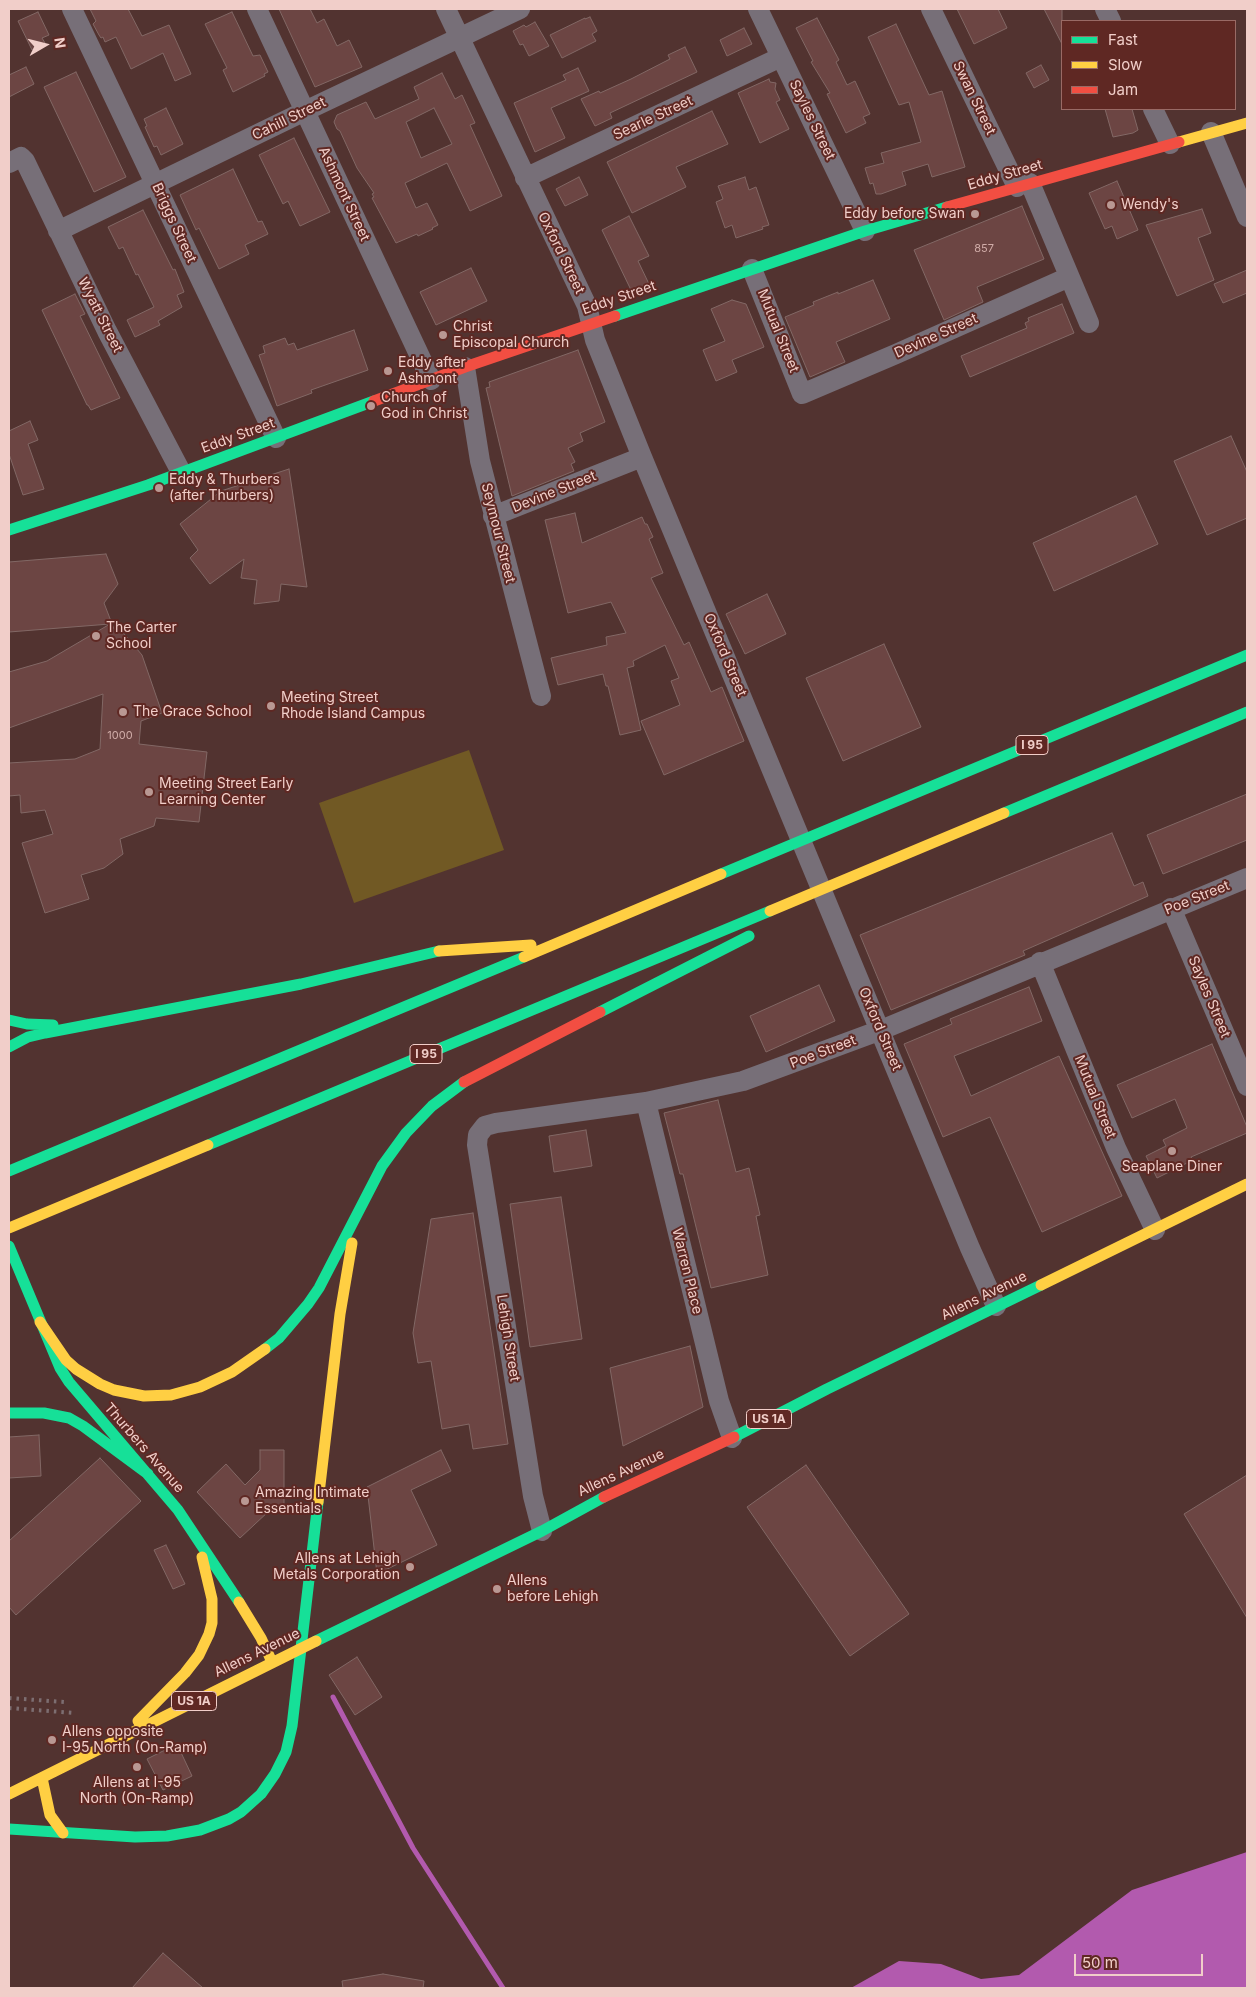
<!DOCTYPE html>
<style>
body{margin:0}
#map{position:relative;width:1256px;height:1997px;overflow:hidden;background:#523330;font-family:Inter,sans-serif}
canvas{display:block}
.frame{position:absolute;inset:0;border:10px solid #f1cec9;pointer-events:none}
.legend{position:absolute;left:1061px;top:20px;width:175px;height:90px;box-sizing:border-box;background:#5f2823;border:1px solid #996a65;margin:0;padding:6px 9px;list-style:none;font-size:15px;color:#f1cec9}
.legend li{display:flex;align-items:center;gap:10px;height:25px}
.legend b{width:25px;border:1px solid #996a65}
.north{position:absolute;left:20px;top:20px;width:50px;height:50px;-webkit-text-stroke:4px #5f2823;paint-order:stroke;rotate:82deg;font-size:14px;font-weight:700;line-height:20px;text-align:center;color:#f1cec9}
.north::after{content:'';display:block;margin:auto;width:18px;height:22px;background:#f1cec9;clip-path:polygon(50% 0,100% 100%,50% 72%,0 100%)}
.scale{position:absolute;left:1074px;top:1954px;width:129px;height:22px;box-sizing:border-box;border:2px solid #f1cec9;border-top:0;padding-left:6px;font-size:15px;line-height:18px;white-space:nowrap;color:#f1cec9;-webkit-text-stroke:4px #5f2823;paint-order:stroke}
</style>
<div id="map">
<canvas width="1256" height="1997"></canvas>
<div class="frame"></div>
<ul class="legend">
<li><b style="height:6px;background:#16e098"></b>Fast</li>
<li><b style="height:6px;background:#ffcf43"></b>Slow</li>
<li><b style="height:6px;background:#f24e42"></b>Jam</li>
</ul>
<div class="north">N</div>
<div class="scale">50 m</div>
</div>
<script>
const ctx = document.querySelector('canvas').getContext('2d');
ctx.lineJoin = 'round';
function paint(path, color) {
  ctx.fillStyle = color;
  ctx.fill(path, 'evenodd');
}
function poly(rows) {
  const path = new Path2D();
  for (const r of rows) {
    path.moveTo(r[0], r[1]);
    for (let i = 2; i < r.length; i += 2) path.lineTo(r[i], r[i + 1]);
  }
  return path;
}
function trace(path, color, width, dash) {
  ctx.strokeStyle = color;
  ctx.lineWidth = width;
  ctx.lineCap = dash ? 'butt' : 'round';
  ctx.setLineDash(dash || []);
  ctx.stroke(path);
}
function write(font, color, halo, rows, align = 'center') {
  ctx.font = font + ' Inter,sans-serif';
  ctx.lineWidth = 4;
  ctx.setLineDash([]);
  ctx.textBaseline = 'middle';
  ctx.strokeStyle = halo;
  ctx.fillStyle = color;
  for (const [text, x, y, turn = 0] of rows) {
    ctx.save();
    ctx.translate(x, y);
    ctx.rotate((+turn || 0) * Math.PI / 180);
    ctx.textAlign = isNaN(turn) ? turn : align;
    if (halo) ctx.strokeText(text, 0, 0);
    ctx.fillText(text, 0, 0);
    ctx.restore();
  }
}
const green = poly([
 [469,750,504,850,354,903,319,803]
]);
const water = poly([
 [1247,1852,1247,1988,851,1988,899,1961,941,1964,981,1979,1019,1975,1132,1890]
]);
const stream = poly([
 [333,1697,413,1848,503,1988]
]);
const building = poly([
 [90,9,128,9,142,36,169,25,191,74,175,81,163,53,131,69,116,37,105,42,103,37,101,38,99,35,93,24,96,21,90,9],
 [279,9,310,9,317,23,324,19,337,46,349,40,362,67,315,87,279,9],
 [957,9,998,9,1007,28,974,44,957,9],
 [1044,9,1062,9,1062,44,1044,9],
 [38,12,49,35,42,38,45,43,32,50,18,21,38,12],
 [232,12,253,56,260,55,268,72,264,74,265,76,233,92,223,70,227,68,205,24,232,12],
 [590,17,597,31,592,34,596,41,562,58,550,35,585,18,585,19,590,17],
 [817,18,839,60,836,62,847,85,855,81,870,114,863,117,866,123,846,133,827,94,830,93,811,62,813,61,796,28,817,18],
 [535,22,549,46,529,56,523,44,520,45,513,31,524,25,526,27,535,22],
 [896,24,929,95,942,91,965,167,932,177,928,164,902,172,906,185,881,194,876,194,873,183,870,184,865,168,884,163,881,153,921,142,909,102,899,105,868,37,896,24],
 [744,28,752,44,727,56,720,40,744,28],
 [685,47,697,72,610,113,612,118,595,126,581,99,599,91,600,93,631,79,670,59,668,55,685,47],
 [1041,65,1049,80,1034,88,1026,73,1041,65],
 [26,67,34,84,9,97,9,75,26,67],
 [578,68,589,91,551,108,565,138,535,152,514,103,566,80,563,75,578,68],
 [76,72,126,177,94,192,44,87,76,72],
 [442,73,455,99,462,95,475,123,470,125,502,196,470,211,447,163,405,183,416,208,427,203,438,225,432,228,433,229,418,236,417,234,396,243,372,198,374,197,372,194,374,193,357,168,340,131,337,129,334,122,337,115,366,102,375,119,419,99,414,87,442,73],
 [434,108,452,144,421,158,406,122,434,108],
 [769,79,770,82,776,83,775,89,780,100,776,102,789,129,760,143,738,93,769,79],
 [166,108,183,144,161,155,157,146,154,147,145,127,147,126,144,119,166,108],
 [1105,109,1132,109,1138,130,1133,133,1113,137,1105,109],
 [712,111,728,144,676,167,686,187,632,213,607,162,712,111],
 [294,138,330,212,300,226,288,201,283,204,259,155,294,138],
 [233,169,258,222,262,221,268,234,245,245,249,254,219,269,199,228,196,230,180,195,233,169],
 [579,177,588,195,565,206,556,189,579,177],
 [745,177,749,190,756,187,769,225,762,227,763,229,736,238,732,225,725,228,716,202,723,199,718,186,745,177],
 [1117,181,1138,230,1117,239,1112,226,1105,229,1089,193,1117,181],
 [1022,206,1044,259,977,287,983,302,944,320,914,250,1022,206],
 [1202,209,1211,233,1198,238,1214,280,1177,296,1146,225,1202,209],
 [143,210,173,270,175,269,184,292,177,295,182,307,158,321,160,325,135,337,127,320,154,307,138,274,136,275,123,247,119,249,108,227,143,210],
 [629,216,649,256,638,261,649,284,631,290,602,230,629,216],
 [471,268,487,301,436,325,420,292,471,268],
 [1247,270,1247,293,1223,303,1214,284,1247,270],
 [873,280,890,319,836,342,845,362,810,377,785,317,814,305,813,302,838,292,838,294,873,280],
 [75,294,85,314,80,316,120,398,91,410,88,405,87,405,42,310,75,294],
 [732,300,746,304,764,347,732,360,737,372,716,381,703,350,725,341,711,309,732,300],
 [1062,304,1074,333,970,377,961,356,1027,328,1025,323,1029,321,1028,318,1062,304],
 [354,330,368,370,311,390,312,393,277,406,259,355,265,353,263,346,285,338,288,345,294,343,297,350,354,330],
 [578,350,605,422,580,433,583,441,568,448,575,462,571,464,574,471,512,496,486,388,490,387,489,382,578,350],
 [30,421,38,440,28,444,44,489,23,495,9,454,9,431,30,421],
 [1231,436,1247,472,1247,518,1207,535,1174,461,1231,436],
 [289,469,307,587,281,584,279,601,254,604,257,580,241,578,244,559,210,584,190,558,198,550,180,524,221,491,289,469],
 [1136,496,1158,544,1054,591,1033,543,1136,496],
 [575,513,582,543,642,517,645,524,647,524,653,537,649,539,663,573,651,578,684,645,689,642,711,692,722,687,744,741,664,775,641,721,680,705,671,681,679,678,665,645,633,661,634,666,627,668,641,730,620,735,608,686,606,686,603,674,558,685,551,658,607,645,606,637,626,633,611,602,568,613,545,520,575,513],
 [106,554,118,584,104,603,114,629,120,629,142,655,162,713,141,721,139,744,207,752,199,822,156,818,154,826,120,839,123,854,104,868,81,875,89,899,45,913,22,843,53,834,45,810,21,813,20,795,9,796,9,763,75,759,100,749,103,694,9,728,9,672,47,661,110,624,9,632,9,562,106,554],
 [767,594,786,634,745,654,726,614,767,594],
 [884,644,921,727,843,761,806,678,884,644],
 [1247,794,1247,840,1163,874,1147,835,1247,794],
 [1112,833,1134,886,1143,882,1148,896,1023,951,1025,955,891,1010,860,935,1112,833],
 [819,985,835,1021,766,1052,750,1016,819,985],
 [1029,987,1042,1021,954,1056,971,1096,1059,1056,1122,1196,1042,1232,990,1117,943,1137,904,1044,952,1024,950,1019,1029,987],
 [1212,1044,1247,1127,1247,1133,1191,1157,1193,1160,1157,1178,1146,1156,1166,1146,1163,1140,1187,1128,1175,1099,1132,1118,1117,1085,1212,1044],
 [718,1100,736,1172,749,1168,760,1215,756,1216,768,1275,711,1288,683,1174,680,1174,664,1113,718,1100],
 [586,1130,592,1166,554,1172,549,1136,586,1130],
 [561,1197,582,1339,530,1347,510,1204,561,1197],
 [473,1213,508,1444,473,1449,469,1424,442,1429,431,1361,418,1363,413,1333,431,1219,473,1213],
 [690,1346,703,1407,623,1446,610,1368,690,1346],
 [39,1435,41,1476,9,1478,9,1437,39,1435],
 [260,1450,284,1450,284,1511,269,1511,240,1538,197,1492,226,1464,245,1485,260,1470,260,1450],
 [441,1450,451,1471,411,1490,437,1545,377,1574,367,1487,441,1450],
 [100,1458,141,1501,16,1615,9,1607,9,1541,100,1458],
 [806,1465,909,1614,850,1656,747,1507,806,1465],
 [1247,1475,1247,1618,1184,1514,1247,1475],
 [166,1545,185,1584,173,1589,154,1550,166,1545],
 [357,1657,382,1697,355,1715,329,1675,357,1657],
 [177,1744,192,1776,163,1790,147,1759,177,1744],
 [163,1953,203,1988,132,1988,163,1953],
 [383,1974,424,1981,423,1988,343,1988,342,1981,383,1974]
]);
const street = poly([
 [72,9,276,438],
 [257,9,431,380],
 [446,9,587,306,595,340,642,457,970,1248,996,1306],
 [758,9,865,231],
 [931,9,1017,187],
 [1105,9,1111,21],
 [1153,109,1170,144],
 [1211,132,1247,217],
 [9,163,21,157,25,161,107,331,181,472],
 [525,178,781,57],
 [1030,183,1089,323],
 [58,231,305,111,520,9],
 [752,269,802,394,896,354,1069,277],
 [465,367,480,461,541,696],
 [493,516,642,457],
 [1171,908,1247,1086],
 [1040,962,1116,1148,1155,1230],
 [646,1102,719,1401,732,1438],
 [542,1531,533,1496,477,1145,478,1135,485,1126,496,1123,646,1102,743,1081,881,1030,1247,878]
]);
const fast = poly([
 [615,316,865,231,947,207],
 [9,530,148,485,374,401],
 [1004,813,1247,712],
 [721,874,1247,655],
 [600,1012,749,936],
 [9,1020,27,1024,53,1025],
 [9,1047,28,1037,45,1033,301,984,439,951],
 [208,1145,770,911],
 [9,1171,524,957],
 [9,1246,60,1368,69,1382,178,1510,239,1602],
 [265,1349,279,1338,308,1304,319,1288,382,1166,406,1133,432,1106,464,1082],
 [9,1413,44,1413,69,1418,83,1426,148,1474],
 [734,1437,827,1389,1041,1285],
 [316,1641,542,1531,604,1497],
 [9,1829,135,1837,167,1836,200,1830,229,1819,241,1812,261,1794,275,1774,286,1752,292,1726,318,1502]
]);
const slow = poly([
 [1179,142,1247,123],
 [770,911,1004,813],
 [439,951,531,945],
 [524,957,721,874],
 [9,1228,208,1145],
 [1041,1285,1247,1184],
 [40,1322,66,1360,76,1369,100,1384,114,1390,144,1396,171,1395,200,1387,232,1372,265,1349],
 [318,1502,340,1314,352,1243],
 [239,1602,261,1638,272,1662],
 [138,1721,185,1673,199,1655,209,1634,212,1623,212,1599,202,1557],
 [42,1778,50,1815,63,1833],
 [9,1794,316,1641]
]);
const jam = poly([
 [947,207,1179,142],
 [374,401,465,367,615,316],
 [464,1082,600,1012],
 [604,1497,734,1437]
]);
const rail = poly([
 [9,1698,64,1702],
 [9,1708,75,1713]
]);
const markers = [
 [1111,205,5,"#b99893"],
 [975,214,5,"#b99893"],
 [443,335,5,"#b99893"],
 [388,371,5,"#b99893"],
 [371,406,5,"#b99893"],
 [159,488,5,"#b99893"],
 [96,636,5,"#b99893"],
 [271,706,5,"#b99893"],
 [123,712,5,"#b99893"],
 [149,792,5,"#b99893"],
 [1172,1151,5,"#b99893"],
 [245,1501,5,"#b99893"],
 [410,1567,5,"#b99893"],
 [497,1589,5,"#b99893"],
 [52,1740,5,"#b99893"],
 [137,1767,5,"#b99893"]
];
const numberNames = [
 ["857",984,249],
 ["1000",120,736]
];
const shields = [
 [1032,745,32],
 [426,1054,32],
 [769,1419,45],
 [194,1701,45]
];
const shieldNames = [
 ["I 95",1032,745],
 ["I 95",426,1054],
 ["US 1A",769,1419],
 ["US 1A",194,1701]
];
const streetNames = [
 ["Swan Street",974,98,64],
 ["Searle Street",653,118,-25],
 ["Cahill Street",289,119,-26],
 ["Sayles Street",812,120,64],
 ["Eddy Street",1005,175,-16],
 ["Ashmont Street",344,194,65],
 ["Briggs Street",174,223,65],
 ["Oxford Street",561,253,64],
 ["Eddy Street",619,298,-19],
 ["Wyatt Street",100,315,63],
 ["Mutual Street",778,331,68],
 ["Devine Street",936,336,-24],
 ["Eddy Street",238,436,-20],
 ["Devine Street",554,492,-22],
 ["Seymour Street",498,533,76],
 ["Oxford Street",725,655,67],
 ["Poe Street",1197,898,-22],
 ["Sayles Street",1209,997,67],
 ["Oxford Street",880,1029,67],
 ["Poe Street",823,1052,-21],
 ["Mutual Street",1095,1097,68],
 ["Warren Place",687,1271,76],
 ["Allens Avenue",984,1296,-26],
 ["Lehigh Street",508,1338,81],
 ["Thurbers Avenue",144,1448,49],
 ["Allens Avenue",621,1473,-25],
 ["Allens Avenue",257,1653,-26]
];
const poiNames = [
 ["Wendy's",1121,205],
 ["Eddy before Swan",965,214,"right"],
 ["Christ",453,327],
 ["Episcopal Church",453,343],
 ["Eddy after",398,363],
 ["Ashmont",398,379],
 ["Church of",381,398],
 ["God in Christ",381,414],
 ["Eddy & Thurbers",169,480],
 ["(after Thurbers)",169,496],
 ["The Carter",106,628],
 ["School",106,644],
 ["Meeting Street",281,698],
 ["Rhode Island Campus",281,714],
 ["The Grace School",133,712],
 ["Meeting Street Early",159,784],
 ["Learning Center",159,800],
 ["Seaplane Diner",1172,1167,"center"],
 ["Amazing Intimate",255,1493],
 ["Essentials",255,1509],
 ["Allens at Lehigh",400,1559,"right"],
 ["Metals Corporation",400,1575,"right"],
 ["Allens",507,1581],
 ["before Lehigh",507,1597],
 ["Allens opposite",62,1732],
 ["I-95 North (On-Ramp)",62,1748],
 ["Allens at I-95",137,1783,"center"],
 ["North (On-Ramp)",137,1799,"center"]
];
paint(green, '#715924');
paint(water, '#b25aae');
trace(stream, '#b25aae', 5);
paint(building, '#6c4543');
trace(building, '#826865', 1);
trace(street, '#776f78', 20);
trace(fast, '#16e098', 11);
trace(slow, '#ffcf43', 11);
trace(jam, '#f24e42', 11);
trace(rail, '#7d6e71', 4, [2.5, 5]);
for (const [x, y, r, color] of markers) {
  const dot = new Path2D();
  dot.arc(x, y, r, 0, 2 * Math.PI);
  ctx.fillStyle = color;
  ctx.fill(dot);
  trace(dot, '#5f2823', 2);
}
write('11px', '#d0aca8', null, numberNames);
for (const [x, y, w] of shields) {
  const box = new Path2D();
  box.roundRect(x - w / 2, y - 9.5, w, 19, 4);
  ctx.fillStyle = '#5f2823';
  ctx.fill(box);
  trace(box, '#f1cec9', 1);
}
write('bold 12px', '#f1cec9', null, shieldNames);
write('14px', '#f1cec9', '#5f2823', streetNames);
write('14px', '#f1cec9', '#5f2823', poiNames, 'left');
</script>
